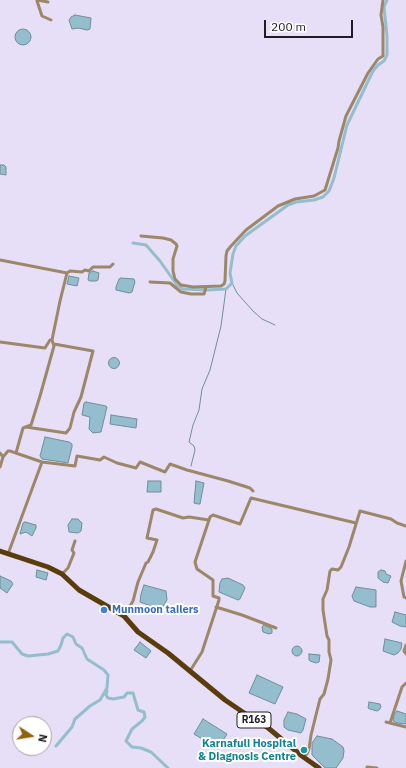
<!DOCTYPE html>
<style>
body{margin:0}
#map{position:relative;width:406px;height:768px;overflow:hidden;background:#e7dff7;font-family:"IBM Plex Sans",sans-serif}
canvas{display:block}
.north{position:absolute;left:12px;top:716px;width:40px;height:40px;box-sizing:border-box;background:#fff;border:1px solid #a6a4a8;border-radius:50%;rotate:102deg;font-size:11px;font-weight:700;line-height:16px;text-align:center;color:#201c25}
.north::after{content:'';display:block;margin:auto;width:14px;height:18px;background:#91610f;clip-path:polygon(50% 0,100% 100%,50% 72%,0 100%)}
.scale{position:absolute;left:264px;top:20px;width:89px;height:18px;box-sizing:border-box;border:2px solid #201c25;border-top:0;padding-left:5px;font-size:12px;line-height:14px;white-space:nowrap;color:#201c25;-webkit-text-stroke:3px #fff;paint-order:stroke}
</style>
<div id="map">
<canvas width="406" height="768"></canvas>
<div class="north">N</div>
<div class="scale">200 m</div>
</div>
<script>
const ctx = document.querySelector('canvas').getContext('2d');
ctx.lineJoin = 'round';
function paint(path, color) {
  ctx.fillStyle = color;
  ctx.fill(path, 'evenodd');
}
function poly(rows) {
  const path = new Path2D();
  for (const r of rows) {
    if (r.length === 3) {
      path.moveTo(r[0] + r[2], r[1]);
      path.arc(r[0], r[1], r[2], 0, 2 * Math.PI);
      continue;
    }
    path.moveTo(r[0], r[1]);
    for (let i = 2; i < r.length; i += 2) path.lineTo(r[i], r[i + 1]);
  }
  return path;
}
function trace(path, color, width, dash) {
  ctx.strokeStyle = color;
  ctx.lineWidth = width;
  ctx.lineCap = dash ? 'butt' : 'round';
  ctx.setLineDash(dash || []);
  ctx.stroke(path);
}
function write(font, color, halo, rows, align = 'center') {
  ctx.font = font + ' "IBM Plex Sans",sans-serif';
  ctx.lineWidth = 4;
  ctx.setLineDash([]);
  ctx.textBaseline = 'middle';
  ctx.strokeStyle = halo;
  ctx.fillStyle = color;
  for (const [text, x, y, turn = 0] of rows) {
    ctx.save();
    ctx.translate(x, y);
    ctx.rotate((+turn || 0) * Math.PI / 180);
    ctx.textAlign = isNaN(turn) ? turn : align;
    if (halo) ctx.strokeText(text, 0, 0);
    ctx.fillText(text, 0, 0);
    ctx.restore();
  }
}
const water = poly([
 [75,15,91,18,90,29,87,30,78,28,72,29,69,20,71,17,75,15],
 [23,37,8],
 [0,165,4,165,6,167,6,175,0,174,0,165],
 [93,271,99,273,98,280,96,281,90,281,88,280,89,273,93,271],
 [69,276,79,278,77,286,67,284,69,276],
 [121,278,134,279,135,282,132,292,129,293,116,290,116,287,119,279,121,278],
 [114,363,5.5],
 [86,402,106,406,107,407,101,432,93,433,89,429,90,417,82,415,84,403,86,402],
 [111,415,137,419,136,428,110,424,111,415],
 [45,437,69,442,72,444,72,447,68,463,42,459,40,456,45,437],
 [148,481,161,481,161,492,147,492,148,481],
 [196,481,204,483,200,504,198,504,194,503,196,481],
 [72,519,78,519,82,523,81,531,78,533,69,532,68,525,72,519],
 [25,522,36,525,36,528,32,536,26,532,20,534,23,523,25,522],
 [37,570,48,573,46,580,36,577,37,570],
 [381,570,385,571,386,574,391,576,388,583,383,582,378,578,378,572,381,570],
 [0,576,11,581,13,584,7,593,0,588,0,576],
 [222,579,228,578,243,585,245,588,240,599,238,600,219,592,220,583,222,579],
 [144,585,166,591,167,600,162,608,156,608,140,602,141,594,144,585],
 [356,587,376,590,376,607,370,607,354,601,352,596,356,587],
 [395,612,406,615,406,627,400,626,392,622,395,612],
 [264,625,272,629,272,633,269,634,263,632,262,627,264,625],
 [385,639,402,643,401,649,398,653,394,655,383,651,385,639],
 [140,642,151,651,146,658,134,650,140,642],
 [297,651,5],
 [309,654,320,655,319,662,316,663,310,661,309,660,309,654],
 [257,675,283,687,275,704,249,693,257,675],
 [369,702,380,704,381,707,379,710,377,711,370,709,368,708,369,702],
 [397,711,406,714,406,724,397,723,393,721,394,715,397,711],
 [288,712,297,714,306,719,303,730,301,733,288,730,284,727,284,720,288,712],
 [203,719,227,734,218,749,194,734,203,719],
 [317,736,332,739,343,747,344,751,343,758,336,768,325,768,312,755,312,743,317,736]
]);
const stream = poly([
 [232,283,237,293,253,311,262,319,275,325],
 [191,466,195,450,194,446,189,442,193,425,199,410,202,389,210,370,221,326,226,289]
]);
const canal = poly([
 [133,243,146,245,160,261,177,285,183,289,207,290,226,289,232,283,230,273,233,254,236,246,245,236,288,205,296,202,314,200,323,197,329,191,334,178,347,125,373,71,378,65,384,61,387,55,387,36,384,7,387,0],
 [0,642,12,642,22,654,28,656,48,654,58,651,61,645,63,638,67,634,73,637,76,644,82,648,87,659,104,670,108,675,107,688,100,700,90,706,75,719,72,727,56,746],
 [107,691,106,695,108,698,113,699,124,697,127,693,133,693,138,710,144,712,145,717,142,721,132,729,126,741,132,747,141,748,151,752,168,768]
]);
const minor = poly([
 [37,0,48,2],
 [37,1,42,16,51,20],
 [141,236,163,238,171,240,176,244,177,246,173,259,173,271,175,279,181,285,193,287,221,286,224,284,225,281,226,256,227,251,231,246,246,230,278,206,295,199,314,196,325,190,338,148,339,141,346,116,368,73,378,59,383,56,383,27,381,15,383,0],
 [0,260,67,273],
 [150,282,170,283,181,292,191,294,204,294,206,287],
 [0,342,45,348,50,340,52,340],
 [26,427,66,433,70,428,74,412,81,397,93,351,54,344],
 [0,453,3,457,0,467],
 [16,453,23,428,31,425,32,422,40,396,54,346,52,340,60,301,67,273,70,271,82,272,85,270,89,271,93,267,110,267,113,264],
 [3,457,8,451,10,451,42,462,8,554],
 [42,462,75,466,77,456,100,460,104,457,117,463,136,468,140,462,165,472,170,464,187,470,228,481,250,488,253,491],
 [406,561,401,581,404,597,406,598],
 [62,574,68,568,74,553,72,550,75,541],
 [216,607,242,615,276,628],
 [124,616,133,601,138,582,146,563,148,562,153,552,157,540,147,538,153,510,156,509,183,518,189,517,209,520],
 [406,645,404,651,406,654],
 [190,671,202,652,219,600,219,598,213,596,213,580,197,569,195,562,210,517,213,515,240,524,251,498,356,523],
 [386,722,406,727],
 [390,723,402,687,406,683],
 [302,756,307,754,309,749,311,735,320,699,324,694,328,679,331,660,329,652,329,640,327,636,323,610,323,599,327,590,330,571,332,569,338,570,341,567,349,547,360,511,391,519,397,523,406,526],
 [367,767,377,768]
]);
const primary = poly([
 [0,551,48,567,62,574,79,590,124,616,138,632,168,653,225,700,250,717,267,727,302,756,319,768]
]);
const markers = [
 [104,610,4,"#3f7fe0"],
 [304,750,4,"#0f9aa8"]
];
const shields = [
 [254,720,34]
];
const shieldNames = [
 ["R163",254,720]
];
const shopNames = [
 ["Munmoon tailers",112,610]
];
const cultureNames = [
 ["Karnafuli Hospital",296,744],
 ["& Diagnosis Centre",296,757]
];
paint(water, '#94bdcd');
trace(water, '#718d9b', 1);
trace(stream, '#718d9b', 1);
trace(canal, '#94bdcd', 3);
trace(minor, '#9c8769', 3);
trace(primary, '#5a3d0a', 5);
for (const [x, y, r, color] of markers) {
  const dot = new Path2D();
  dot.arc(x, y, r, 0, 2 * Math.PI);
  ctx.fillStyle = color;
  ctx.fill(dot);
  trace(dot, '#fff', 1.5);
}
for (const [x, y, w] of shields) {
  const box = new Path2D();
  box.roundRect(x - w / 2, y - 8, w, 16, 3);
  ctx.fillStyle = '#fff';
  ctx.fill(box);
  trace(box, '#201c25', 1);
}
write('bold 10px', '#201c25', null, shieldNames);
write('bold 11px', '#366cbe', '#fff', shopNames, 'left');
write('bold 11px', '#0d838f', '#fff', cultureNames, 'right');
</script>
